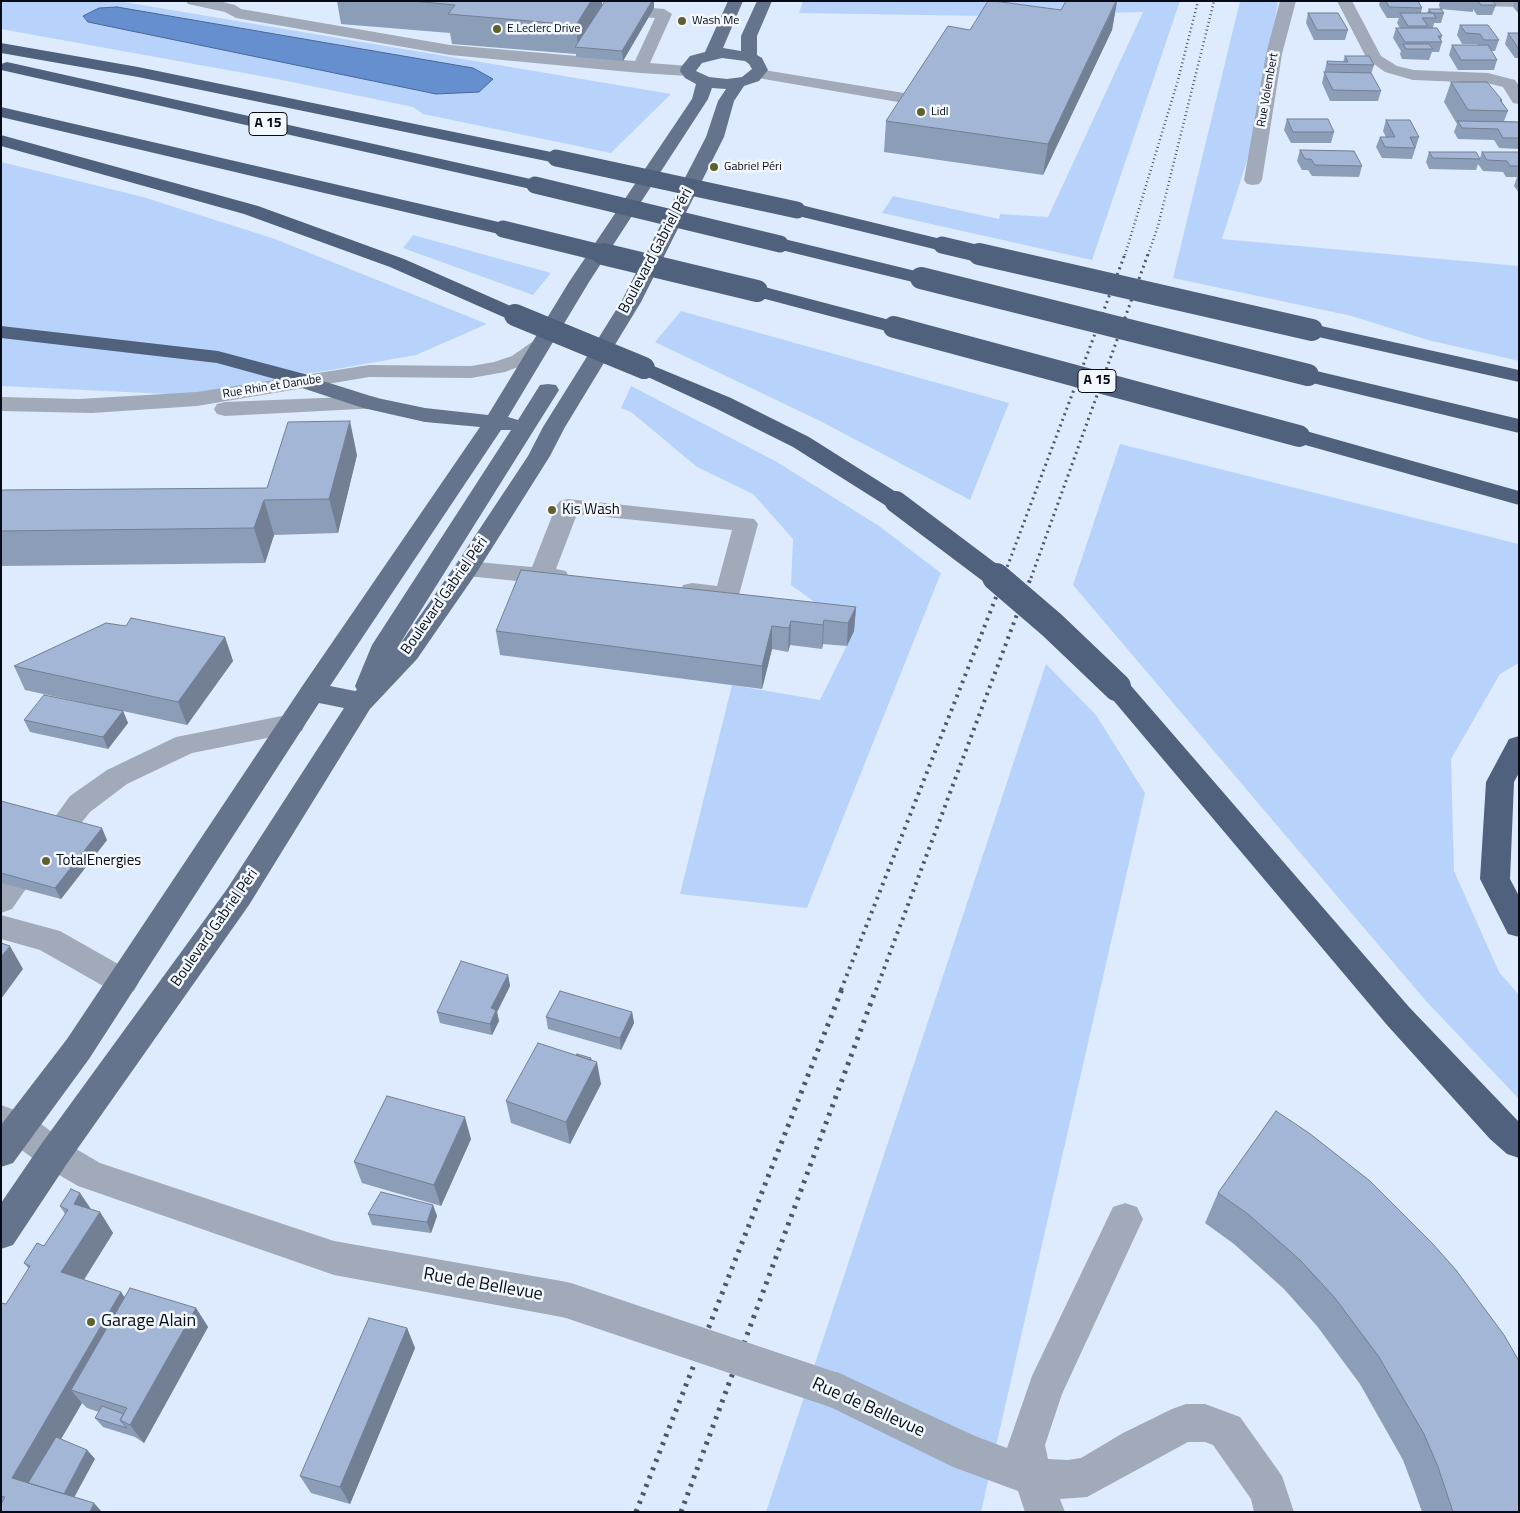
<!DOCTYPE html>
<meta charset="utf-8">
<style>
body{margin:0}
#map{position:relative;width:1520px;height:1513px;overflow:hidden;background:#deebfe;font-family:"Titillium Web",sans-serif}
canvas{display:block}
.frame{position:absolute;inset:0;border:2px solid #060c17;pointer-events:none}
</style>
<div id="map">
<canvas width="1520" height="1513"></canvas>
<div class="frame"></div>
</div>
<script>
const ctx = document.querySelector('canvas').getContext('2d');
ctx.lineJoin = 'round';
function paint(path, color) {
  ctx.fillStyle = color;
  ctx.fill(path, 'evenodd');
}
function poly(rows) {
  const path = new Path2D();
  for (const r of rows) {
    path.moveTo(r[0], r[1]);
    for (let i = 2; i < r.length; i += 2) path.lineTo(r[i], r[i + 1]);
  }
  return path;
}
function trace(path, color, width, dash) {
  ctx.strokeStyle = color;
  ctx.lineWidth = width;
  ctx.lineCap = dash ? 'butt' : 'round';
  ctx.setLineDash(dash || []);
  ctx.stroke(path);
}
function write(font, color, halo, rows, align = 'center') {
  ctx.font = font + ' "Titillium Web",sans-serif';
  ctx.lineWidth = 5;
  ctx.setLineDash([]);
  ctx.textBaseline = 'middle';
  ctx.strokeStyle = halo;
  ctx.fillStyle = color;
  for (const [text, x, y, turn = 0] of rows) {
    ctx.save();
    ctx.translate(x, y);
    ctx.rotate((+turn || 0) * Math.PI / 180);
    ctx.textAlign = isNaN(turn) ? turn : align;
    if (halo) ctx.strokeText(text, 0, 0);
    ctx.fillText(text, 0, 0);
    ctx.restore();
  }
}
const green = poly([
 [1,1,118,1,671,94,611,153,423,114,413,107,277,79,1,29],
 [803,1,1180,1,1092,260,882,213,893,196,999,219,1000,214,1048,217,1143,12,988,16,799,13],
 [1240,1,1278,1,1260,120,1222,239,1519,266,1519,361,1428,340,1352,316,1173,278],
 [1,162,143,197,275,239,487,324,416,355,188,395,1,386],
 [413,235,551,273,533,295,403,248],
 [681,311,1009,403,970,500,820,421,655,342],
 [631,386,777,462,879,526,941,573,807,908,680,894,732,685,820,700,854,631,791,585,793,539,753,494,697,467,631,412,621,408],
 [1120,444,1519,544,1519,663,1500,674,1451,759,1454,871,1499,972,1519,995,1519,1099,1426,1001,1073,585],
 [1046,664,1096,715,1145,793,981,1512,766,1512]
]);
const water = poly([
 [117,7,473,68,493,79,479,92,436,94,88,22,83,16,99,8,117,7]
]);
const minor = poly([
 [186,1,219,1,235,5,241,9,450,45,635,61,655,18,614,15,606,10,614,5,664,9,672,14,650,63,688,66,696,71,688,76,640,73,450,55,236,18,225,12,188,4,186,1],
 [1280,1,1296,1,1282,54,1262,180,1259,184,1253,185,1247,184,1244,180,1266,54,1280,1],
 [1337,1,1352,1,1381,56,1397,66,1414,70,1488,73,1515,80,1519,86,1519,104,1513,103,1503,87,1487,83,1413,80,1385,72,1367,59,1337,1],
 [1470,1,1519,1,1519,7,1477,6,1470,1],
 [758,69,898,92,904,93,906,97,904,101,898,102,752,77,750,74,752,71,758,69],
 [539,340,546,342,549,346,526,364,505,372,471,378,369,377,197,406,92,413,1,411,1,397,79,399,197,392,369,365,471,366,494,362,512,356,532,342,539,340],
 [371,396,379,398,382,403,379,408,225,416,217,414,214,409,217,404,225,402,371,396],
 [568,499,754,519,758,524,739,595,736,601,727,603,692,599,683,597,680,591,683,585,692,583,717,586,732,530,577,514,556,569,566,571,569,577,566,583,557,585,457,575,454,569,457,563,466,561,532,567,556,506,560,501,568,499],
 [292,714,302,717,305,724,302,731,192,753,127,784,90,812,71,836,61,839,51,836,47,828,70,796,107,770,176,737,292,714],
 [13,874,23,878,28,886,12,909,1,913,1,879,13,874],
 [1,915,60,931,134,973,139,982,134,991,123,995,112,991,40,950,1,939,1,915],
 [1,1105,31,1116,66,1143,100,1163,334,1241,567,1282,580,1288,585,1300,580,1312,567,1318,334,1275,78,1186,42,1165,1,1135,1,1105],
 [1125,1203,1137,1207,1143,1219,1062,1394,1045,1445,1048,1459,1068,1460,1081,1458,1123,1433,1172,1409,1186,1404,1205,1404,1240,1417,1282,1476,1294,1512,1254,1512,1251,1499,1213,1445,1205,1442,1188,1442,1087,1497,1060,1499,1065,1512,1025,1512,1018,1491,953,1467,824,1404,818,1391,824,1378,837,1372,975,1436,1007,1448,1032,1376,1113,1207,1125,1203]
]);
const major = poly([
 [728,1,743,1,723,48,741,51,741,36,757,1,772,1,757,36,757,55,762,58,768,70,759,81,744,86,734,101,724,137,641,302,565,427,550,456,475,575,417,659,370,709,249,905,66,1165,13,1245,1,1249,1,1203,42,1143,227,889,344,708,319,703,89,1059,13,1163,1,1167,1,1125,67,1039,303,685,480,427,425,422,363,408,296,386,293,381,296,376,304,375,377,398,425,408,488,415,569,282,692,99,696,84,685,78,680,71,681,67,690,56,705,52,728,1],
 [722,58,745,61,749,64,752,69,742,77,727,79,709,77,696,71,702,63,722,58],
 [712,88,726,89,718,101,706,137,621,302,543,427,528,456,457,563,396,650,559,390,556,385,548,384,540,385,518,420,508,417,589,282,708,99,712,88],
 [501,430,511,430,372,645,355,686,357,690,355,691,330,686,501,430]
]);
const highway = poly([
 [1,43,138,67,556,153,562,154,565,158,562,162,556,163,138,77,1,53,1,43],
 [7,62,535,180,541,181,544,185,541,189,535,190,1,70,1,64,7,62],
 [1,107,503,223,510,225,512,229,510,233,503,235,1,117,1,107],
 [1,135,258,206,404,259,522,311,525,315,522,319,515,321,508,319,390,267,244,214,1,146,1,135],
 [797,204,949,241,952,245,949,249,942,251,790,214,788,210,790,206,797,204],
 [780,238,928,274,931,278,928,282,921,284,773,248,770,244,773,240,780,238],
 [757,285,901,323,904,327,901,331,894,333,750,295,747,291,750,287,757,285],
 [1312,324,1519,370,1519,382,1305,334,1302,330,1305,326,1312,324],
 [1,326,218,351,312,376,315,381,312,386,304,387,217,363,1,338,1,326],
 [644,362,731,398,809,437,904,497,908,502,904,507,896,509,888,507,793,447,715,408,637,372,633,368,637,364,644,362],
 [1308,369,1519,419,1519,433,1300,380,1297,375,1300,370,1308,369],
 [1299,429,1519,491,1519,505,1291,441,1288,436,1291,431,1299,429],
 [1117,678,1126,680,1409,1007,1519,1122,1519,1158,1507,1154,1490,1139,1387,1025,1108,694,1104,687,1108,680,1117,678],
 [1519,736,1519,773,1514,782,1510,879,1519,896,1519,937,1508,934,1480,879,1486,782,1509,739,1519,736]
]);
const railFar3 = poly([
 [1125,255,1178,80,1198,1],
 [1148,255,1158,226,1214,1]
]);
const railFar2 = poly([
 [1003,578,1125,254],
 [1031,578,1148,254]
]);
const railFar1 = poly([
 [841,990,1004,577],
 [876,990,1031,577]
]);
const rail = poly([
 [636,1512,842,989],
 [681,1512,876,989]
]);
const minorBridge = poly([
 [567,1300,837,1391]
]);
const highwayBridgeFar2 = poly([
 [556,158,797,210],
 [535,185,780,244],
 [503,229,609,255],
 [942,245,984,255]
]);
const highwayBridgeFar1 = poly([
 [603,254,757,291],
 [979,254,1312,330],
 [921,278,1308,375],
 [515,315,644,368],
 [894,327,1299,436],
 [896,502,997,578]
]);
const highwayBridge = poly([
 [996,577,1052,625,1117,687]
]);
const wall = poly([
 [337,1,602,1,602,5,654,8,623,61,576,57,576,54,452,44,450,33,341,24],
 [1117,1,1112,30,1043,175,884,152,886,121,970,30,1061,10],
 [1380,1,1418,1,1422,8,1421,13,1427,13,1429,9,1444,13,1441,23,1434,23,1433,28,1427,28,1442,36,1441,40,1442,42,1439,52,1432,52,1429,60,1402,59,1400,54,1401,51,1393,38,1396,28,1400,28,1397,23,1399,18,1387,18,1379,5],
 [1440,1,1493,1,1496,5,1492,15,1477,15,1473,9,1473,12,1440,9,1439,5],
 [1515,1,1519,1,1519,14,1513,7],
 [1308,13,1348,30,1345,40,1314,40,1306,23],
 [1460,25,1499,40,1495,51,1491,51,1497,60,1494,70,1458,70,1449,55,1452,45,1478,45,1477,44,1462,44,1457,35],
 [1508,33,1519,33,1519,58,1515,58,1505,44],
 [1345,56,1374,65,1371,74,1381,91,1378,101,1330,101,1322,83,1327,61,1343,62],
 [1451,82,1502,100,1502,102,1508,111,1504,121,1519,122,1519,149,1499,148,1494,140,1458,139,1454,132,1457,124,1444,102],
 [1287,119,1334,132,1331,143,1291,143,1284,130],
 [1386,120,1419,137,1412,159,1382,158,1376,147,1380,137,1386,137,1383,131],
 [1300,150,1362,166,1359,177,1312,176,1308,170,1302,170,1297,161],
 [1429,152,1480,158,1482,152,1519,152,1519,193,1514,186,1517,177,1506,177,1503,172,1483,171,1478,164,1476,170,1429,169,1426,162],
 [357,455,338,533,274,535,265,563,1,566,1,490,267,488],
 [856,607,854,631,847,646,823,644,822,649,790,645,788,652,772,649,762,689,500,655,496,631],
 [126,626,225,637,233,661,187,725,123,711,128,723,108,749,30,732,24,720,121,711,25,690,14,666],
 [1,801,107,840,61,899,1,883],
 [508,975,510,986,497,1012,499,1021,492,1035,440,1023,437,1012],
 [632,1012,634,1023,621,1050,548,1029,546,1017],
 [576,1055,591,1058,601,1084,570,1144,511,1123,506,1101],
 [1276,1111,1519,1512,1422,1512,1415,1492,1403,1460,1360,1384,1317,1326,1284,1289,1234,1244,1205,1223,1218,1193],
 [471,1139,441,1206,362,1183,354,1162],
 [80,1193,91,1209,100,1212,113,1233,84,1280,121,1292,125,1298,196,1308,208,1327,144,1443,135,1437,103,1427,95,1418,99,1412,87,1408,82,1403,61,1439,87,1450,95,1459,1,1512,1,1303,6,1304,29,1269,24,1263,44,1246,65,1214,60,1206],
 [433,1205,437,1216,431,1233,372,1225,368,1214],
 [407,1328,415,1348,350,1504,311,1493,300,1476]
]);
const shadedWall = poly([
 [591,1,602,1,603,15,578,47,576,25],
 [652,1,654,1,654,8,623,61,622,51],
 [1117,1,1112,30,1043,175,1048,144],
 [350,421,357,455,338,533,329,499],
 [264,500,274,535,265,563,254,528],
 [856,607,854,631,847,646,848,623],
 [824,620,823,644,822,649,823,625],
 [791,621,790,645,788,652,789,628],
 [772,626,772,649,762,689,762,666],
 [225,637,233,661,187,725,178,702],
 [123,711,128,723,108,749,103,737],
 [102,828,107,840,61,899,55,888],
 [10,946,23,969,1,999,1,957],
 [508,975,510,986,497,1012,499,1021,492,1035,490,1024,491,1008],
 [632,1012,634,1023,621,1050,620,1038],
 [597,1062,601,1084,570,1144,566,1122],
 [465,1117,471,1139,441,1206,434,1185],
 [80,1193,94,1214,74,1204],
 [433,1205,437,1216,431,1233,427,1222],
 [100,1212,113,1233,76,1292,61,1272],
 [121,1292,134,1312,71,1390,82,1403,32,1489,12,1478],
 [196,1308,208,1327,144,1443,130,1425],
 [407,1328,415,1348,350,1504,340,1487],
 [87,1450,95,1459,69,1507,61,1499],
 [94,1503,102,1512,90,1512]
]);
const building = poly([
 [412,1,591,1,576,25,448,14,455,5,412,1],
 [605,1,652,1,622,51,575,47,605,1],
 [988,1,994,1,1061,10,1066,1,1116,1,1048,144,886,121,948,26,970,30,988,1],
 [1386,1,1418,1,1422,8,1389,7,1386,1],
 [1478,1,1493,1,1496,5,1481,5,1478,1],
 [1429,9,1441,9,1444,13,1431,13,1429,9],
 [1308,13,1338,13,1348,30,1317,30,1308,13],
 [1400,13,1433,13,1436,18,1422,18,1428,26,1408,26,1400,13],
 [1460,25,1488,25,1499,40,1484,40,1480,34,1466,33,1460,25],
 [1396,28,1437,28,1442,36,1438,36,1442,42,1405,42,1396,28],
 [1508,33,1519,33,1519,48,1518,48,1508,33],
 [1403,44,1429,44,1433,49,1406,49,1403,44],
 [1452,45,1488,45,1497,60,1461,60,1452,45],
 [1345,56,1369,56,1374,65,1328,64,1327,61,1348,62,1345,56],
 [1324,72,1371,73,1381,91,1333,90,1324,72],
 [1451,82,1487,82,1502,100,1500,100,1508,111,1468,110,1451,82],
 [1287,119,1328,119,1334,132,1293,132,1287,119],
 [1386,120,1410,120,1419,137,1410,137,1415,148,1385,147,1380,137,1395,137,1386,120],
 [1458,121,1519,122,1519,138,1503,138,1498,129,1462,128,1458,121],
 [1300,150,1354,151,1362,166,1315,165,1311,159,1305,159,1300,150],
 [1429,152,1476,152,1480,159,1433,158,1429,152],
 [1482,152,1519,152,1519,166,1510,166,1507,161,1487,160,1482,152],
 [350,421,329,499,264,500,254,528,1,531,1,490,267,488,288,422,350,421],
 [521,570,856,607,848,623,824,620,823,625,791,621,789,628,772,626,762,666,496,631,521,570],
 [131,618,225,637,178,702,14,666,106,623,126,626,131,618],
 [44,695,123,711,103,737,24,720,44,695],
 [1,801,102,828,55,888,1,873,1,801],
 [1,943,10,946,1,957,1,943],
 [461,961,508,975,491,1008,496,1010,490,1024,437,1012,461,961],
 [560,991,632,1012,620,1038,546,1017,560,991],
 [538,1043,597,1062,566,1122,506,1101,538,1043],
 [577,1054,591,1058,590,1060,576,1055,577,1054],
 [387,1096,465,1117,434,1185,354,1162,387,1096],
 [1276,1111,1309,1133,1370,1181,1432,1243,1456,1270,1504,1335,1519,1361,1519,1512,1453,1512,1438,1467,1424,1434,1379,1357,1335,1298,1300,1260,1248,1214,1218,1193,1276,1111],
 [71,1189,80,1193,74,1204,100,1212,61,1272,121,1292,12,1478,94,1503,90,1512,1,1512,1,1504,5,1497,1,1496,1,1303,6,1304,30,1266,24,1263,37,1243,44,1246,68,1210,60,1206,71,1189],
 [381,1192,433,1205,427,1222,368,1214,381,1192],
 [130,1288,196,1308,130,1425,120,1420,127,1408,71,1390,130,1288],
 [369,1318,407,1328,340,1487,300,1476,369,1318],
 [102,1406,124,1414,120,1420,127,1428,95,1418,102,1406],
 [56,1437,87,1450,64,1494,28,1483,56,1437]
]);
const markers = [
 [682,21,5,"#60602d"],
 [497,29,5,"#60602d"],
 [921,112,5,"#60602d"],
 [714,167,5,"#60602d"],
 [552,510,5,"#60602d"],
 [46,861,5,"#60602d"],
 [91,1322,5,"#60602d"]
];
const farPoinames = [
 ["Wash Me",692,21],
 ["E.Leclerc Drive",507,29],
 ["Lidl",931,112],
 ["Gabriel Péri",724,167]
];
const farStreetnames = [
 ["Rue Volembert",1268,90,-80],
 ["Rue Rhin et Danube",272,387,-9]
];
const shields = [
 [268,124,38],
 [1097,381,38]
];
const shieldNames = [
 ["A 15",268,124],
 ["A 15",1097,381]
];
const streetNames = [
 ["Boulevard Gabriel Péri",656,251,-62],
 ["Boulevard Gabriel Péri",445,596,-55],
 ["Boulevard Gabriel Péri",215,928,-55]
];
const poiNames = [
 ["Kis Wash",562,510],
 ["TotalEnergies",56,861]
];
const nearStreetnames = [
 ["Rue de Bellevue",483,1285,10],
 ["Rue de Bellevue",868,1408,24]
];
const nearPoinames = [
 ["Garage Alain",101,1322]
];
paint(green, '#b8d3fb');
paint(water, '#668fcf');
trace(water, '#496898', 1);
paint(minor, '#a1aab8');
paint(major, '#65748c');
paint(highway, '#50617d');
trace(railFar3, '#4e5764', 2.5, [1, 3]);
trace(railFar2, '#4e5764', 3, [2, 4]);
trace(railFar1, '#4e5764', 4, [2.5, 5]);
trace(rail, '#4e5764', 5, [3, 6]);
trace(minorBridge, '#a1aab8', 35);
trace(highwayBridgeFar2, '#50617d', 17);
trace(highwayBridgeFar1, '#50617d', 22);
trace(highwayBridge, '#50617d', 28);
paint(wall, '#8c9db7');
paint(shadedWall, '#727f95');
paint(building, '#a3b6d5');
trace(building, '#727f95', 1);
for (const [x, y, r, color] of markers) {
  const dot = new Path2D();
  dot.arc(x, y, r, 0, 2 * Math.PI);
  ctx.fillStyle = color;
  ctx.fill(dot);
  trace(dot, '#f3f7fe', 2);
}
write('12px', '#060c17', '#f3f7fe', farPoinames, 'left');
write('12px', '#060c17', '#f3f7fe', farStreetnames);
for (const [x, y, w] of shields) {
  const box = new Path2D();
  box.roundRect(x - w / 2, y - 11.5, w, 23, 4);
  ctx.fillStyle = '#f3f7fe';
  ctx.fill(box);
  trace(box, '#060c17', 1);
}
write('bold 14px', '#060c17', null, shieldNames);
write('15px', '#060c17', '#f3f7fe', streetNames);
write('15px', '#060c17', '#f3f7fe', poiNames, 'left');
write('18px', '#060c17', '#f3f7fe', nearStreetnames);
write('18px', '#060c17', '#f3f7fe', nearPoinames, 'left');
</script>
